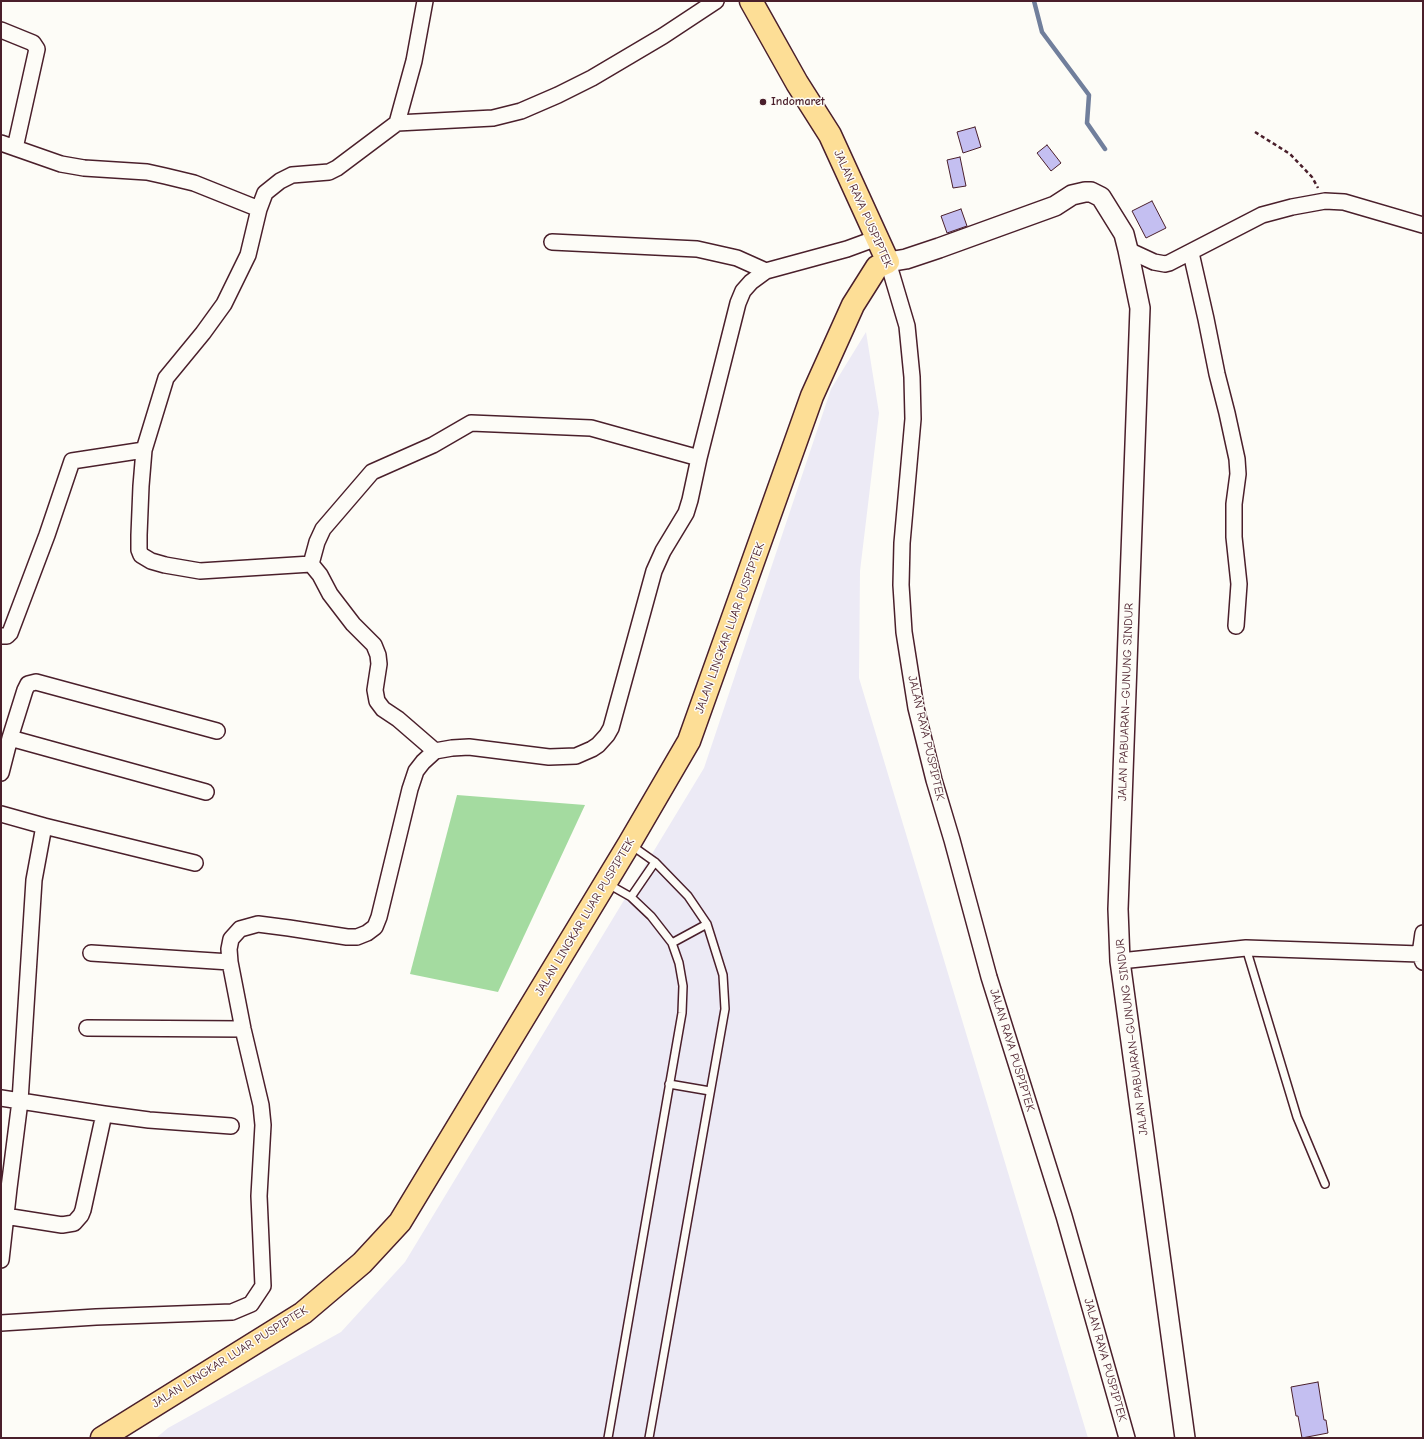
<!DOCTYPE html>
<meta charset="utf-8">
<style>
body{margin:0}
#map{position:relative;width:1424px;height:1439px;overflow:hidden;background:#fdfcf7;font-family:"Comic Neue",sans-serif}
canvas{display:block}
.frame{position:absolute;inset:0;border:2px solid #4a1f2b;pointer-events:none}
</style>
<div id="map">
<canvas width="1424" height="1439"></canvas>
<div class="frame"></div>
</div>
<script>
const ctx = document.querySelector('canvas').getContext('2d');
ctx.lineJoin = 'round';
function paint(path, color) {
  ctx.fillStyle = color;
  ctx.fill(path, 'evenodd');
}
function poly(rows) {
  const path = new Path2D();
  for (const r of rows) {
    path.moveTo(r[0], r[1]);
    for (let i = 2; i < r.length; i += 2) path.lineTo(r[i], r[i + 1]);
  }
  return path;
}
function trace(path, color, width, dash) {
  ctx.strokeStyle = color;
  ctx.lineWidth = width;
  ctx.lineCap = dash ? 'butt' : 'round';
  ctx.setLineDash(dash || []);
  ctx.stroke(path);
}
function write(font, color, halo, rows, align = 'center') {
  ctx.font = font + ' "Comic Neue",sans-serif';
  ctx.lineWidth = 3;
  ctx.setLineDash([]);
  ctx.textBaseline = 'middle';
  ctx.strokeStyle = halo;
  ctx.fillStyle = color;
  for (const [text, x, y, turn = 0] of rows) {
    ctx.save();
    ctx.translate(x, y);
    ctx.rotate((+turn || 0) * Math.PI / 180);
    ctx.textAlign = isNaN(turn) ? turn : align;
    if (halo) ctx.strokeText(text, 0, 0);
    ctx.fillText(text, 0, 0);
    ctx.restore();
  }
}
const built = poly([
 [866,332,879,413,860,571,859,678,1088,1438,156,1438,168,1428,341,1332,405,1262,704,768,831,389]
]);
const green = poly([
 [457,795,585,805,498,992,410,974]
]);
const stream = poly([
 [1034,1,1042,32,1089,95,1087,123,1105,149]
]);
const building = poly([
 [975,127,981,147,963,153,957,132,975,127],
 [1047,145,1061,163,1051,171,1037,153,1047,145],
 [960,157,966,186,953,188,947,160,960,157],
 [1152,201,1166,228,1146,238,1132,211,1152,201],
 [961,209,967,226,947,233,941,216,961,209],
 [1318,1382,1324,1420,1326,1420,1328,1433,1302,1438,1298,1416,1296,1416,1291,1387,1318,1382]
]);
const path = poly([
 [1255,132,1290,154,1312,177,1318,188]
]);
const service = poly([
 [631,845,655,862,688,896,707,924,723,975,725,1009,649,1438],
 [608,884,631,897,651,916,672,943,679,963,683,986,682,1013,608,1438],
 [631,897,655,862],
 [672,943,707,924],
 [1246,948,1297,1117,1325,1184],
 [669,1084,710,1091]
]);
const minor = poly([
 [1,30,33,43,37,49,15,148],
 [397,123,414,61,425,1],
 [1,143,61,164,84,168,147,172,165,176,194,183,259,209],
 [552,242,697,249,737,258,766,271],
 [1128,250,1154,262,1165,264,1169,263,1262,215,1292,207,1325,201,1344,202,1423,225],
 [1191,253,1206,319,1217,374,1227,413,1237,459,1238,474,1234,504,1234,537,1239,584,1236,626],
 [888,262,907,326,912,377,913,419,902,543,901,585,904,632,916,708,934,780,952,840,989,977,1064,1216,1127,1438],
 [311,564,317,542,323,529,372,472,433,445,471,423,591,428,699,458],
 [1,636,7,636,10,633,47,535,72,461,144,450],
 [10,738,206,792],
 [435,751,398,719,383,709,377,701,375,690,379,664,378,655,374,645,353,624,330,594,320,575,311,564,200,571,165,565,151,561,141,555,139,550,139,535,141,486,144,450,166,378,203,333,224,304,248,255,259,209,265,193,280,181,292,175,329,172,337,168,397,123,493,118,521,111,558,95,592,78,663,36,716,1],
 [1,773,10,738,25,690,28,684,36,682,217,731],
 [1,814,44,826,34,880,20,1101,9,1188,1,1260],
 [44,826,195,863],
 [1423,933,1420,954,1423,962],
 [91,953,230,962],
 [1120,961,1246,948,1420,954],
 [87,1028,243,1029],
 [1,1098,104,1114,149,1120,231,1126],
 [5,1216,62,1225,74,1223,81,1215,83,1210,104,1114],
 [1,1323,96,1317,232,1312,251,1304,263,1286,259,1196,263,1125,261,1105,243,1029,230,962,229,949,231,939,240,929,258,924,289,928,347,937,357,937,367,933,375,927,379,917,410,789,416,771,423,762,435,751,452,748,469,747,549,757,576,756,592,749,598,745,607,735,611,728,654,571,663,551,686,513,690,500,699,458,738,303,743,291,751,282,766,271,847,249,877,238]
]);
const tertiary = poly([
 [888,262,906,259,939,248,1055,206,1072,195,1085,192,1091,192,1101,197,1124,234,1128,250,1140,308,1118,909,1120,961,1185,1438]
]);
const primary = poly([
 [102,1438,303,1313,362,1263,400,1222,629,844,689,741,812,396,853,305,877,267,888,262,830,135,797,83,751,1]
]);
const markers = [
 [763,102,4,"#4a1f2b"]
];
const poiNames = [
 ["Indomaret",771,102]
];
const streetNames = [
 ["JALAN RAYA PUSPIPTEK",863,209,66],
 ["JALAN LINGKAR LUAR PUSPIPTEK",730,628,-70],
 ["JALAN PABUARAN–GUNUNG SINDUR",1126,702,-88],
 ["JALAN RAYA PUSPIPTEK",926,738,77],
 ["JALAN LINGKAR LUAR PUSPIPTEK",585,917,-59],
 ["JALAN PABUARAN–GUNUNG SINDUR",1132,1037,-97],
 ["JALAN RAYA PUSPIPTEK",1012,1050,73],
 ["JALAN LINGKAR LUAR PUSPIPTEK",230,1357,-32],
 ["JALAN RAYA PUSPIPTEK",1105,1360,74]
];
paint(built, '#eceaf5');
paint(green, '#a4dba0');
trace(stream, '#717f9c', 4.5);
paint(building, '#c4bff1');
trace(building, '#4a1f2b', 1);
trace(service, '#4a1f2b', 10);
trace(minor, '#4a1f2b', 18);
trace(tertiary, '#4a1f2b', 22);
trace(primary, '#4a1f2b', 25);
trace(path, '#4a1f2b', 2.5, [4, 3]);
trace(service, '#fdfcf7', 7);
trace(minor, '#fdfcf7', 15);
trace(tertiary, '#fdfcf7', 19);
trace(primary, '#fdde96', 22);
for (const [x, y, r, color] of markers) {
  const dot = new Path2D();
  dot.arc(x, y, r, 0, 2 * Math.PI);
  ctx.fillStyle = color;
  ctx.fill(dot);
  trace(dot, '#fdfcf7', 1.5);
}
write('bold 12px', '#4a1f2b', '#fdfcf7', poiNames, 'left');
write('12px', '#4a1f2b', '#fdfcf7', streetNames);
</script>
